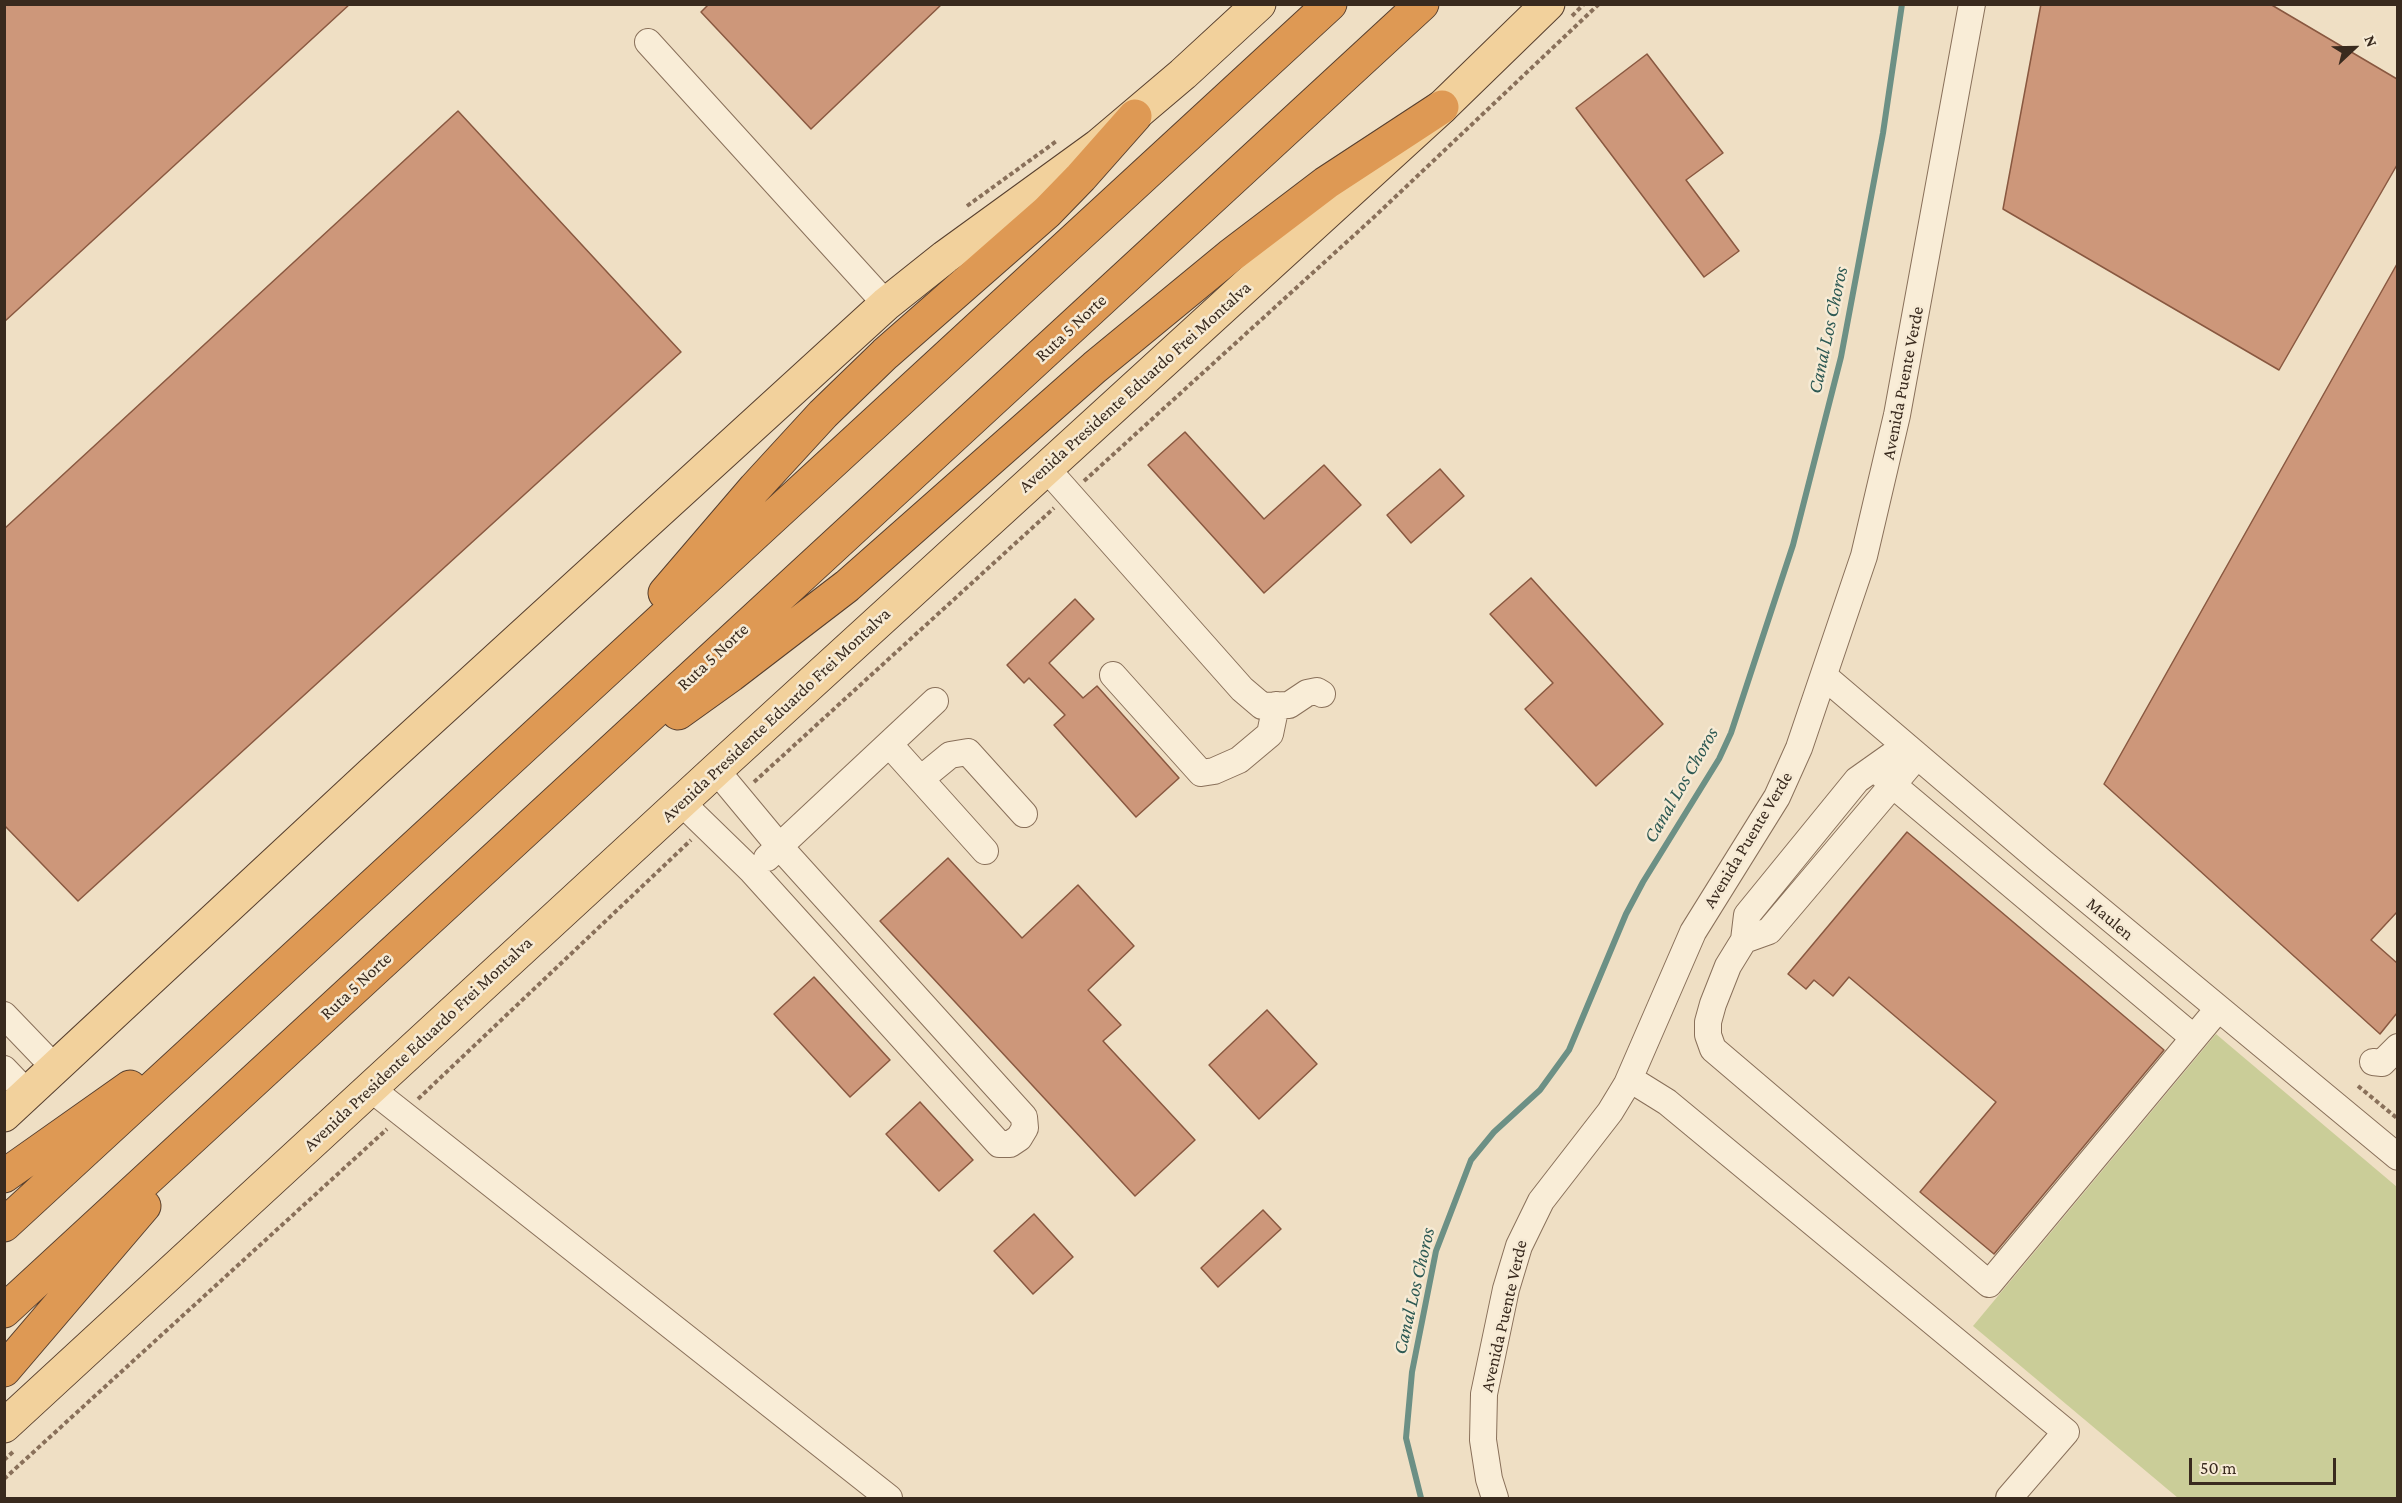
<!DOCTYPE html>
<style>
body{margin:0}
#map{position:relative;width:2402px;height:1503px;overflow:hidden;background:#efdfc4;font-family:"Crimson Pro",serif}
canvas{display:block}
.frame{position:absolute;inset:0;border:6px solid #392a1e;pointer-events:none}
.north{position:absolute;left:2324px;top:18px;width:60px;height:60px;-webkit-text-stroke:4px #f6ead4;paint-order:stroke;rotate:68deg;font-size:16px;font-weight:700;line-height:24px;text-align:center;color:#392a1e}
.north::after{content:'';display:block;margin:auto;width:21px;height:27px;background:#392a1e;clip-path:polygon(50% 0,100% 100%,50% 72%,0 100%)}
.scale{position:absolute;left:2189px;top:1458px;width:147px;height:27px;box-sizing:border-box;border:3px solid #392a1e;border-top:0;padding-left:8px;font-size:18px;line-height:21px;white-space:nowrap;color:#392a1e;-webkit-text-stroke:4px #f6ead4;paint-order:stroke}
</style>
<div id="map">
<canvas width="2402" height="1503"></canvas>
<div class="frame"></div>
<div class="north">N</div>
<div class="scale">50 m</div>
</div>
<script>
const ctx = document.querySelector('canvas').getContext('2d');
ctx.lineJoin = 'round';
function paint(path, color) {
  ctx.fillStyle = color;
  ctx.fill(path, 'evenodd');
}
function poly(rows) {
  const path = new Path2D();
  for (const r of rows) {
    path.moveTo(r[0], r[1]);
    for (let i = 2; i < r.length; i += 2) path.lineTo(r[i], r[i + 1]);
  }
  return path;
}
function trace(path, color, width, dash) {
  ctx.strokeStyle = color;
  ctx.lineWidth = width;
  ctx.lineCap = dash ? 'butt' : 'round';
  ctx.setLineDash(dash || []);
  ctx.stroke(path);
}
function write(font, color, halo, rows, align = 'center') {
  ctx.font = font + ' "Crimson Pro",serif';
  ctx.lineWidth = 5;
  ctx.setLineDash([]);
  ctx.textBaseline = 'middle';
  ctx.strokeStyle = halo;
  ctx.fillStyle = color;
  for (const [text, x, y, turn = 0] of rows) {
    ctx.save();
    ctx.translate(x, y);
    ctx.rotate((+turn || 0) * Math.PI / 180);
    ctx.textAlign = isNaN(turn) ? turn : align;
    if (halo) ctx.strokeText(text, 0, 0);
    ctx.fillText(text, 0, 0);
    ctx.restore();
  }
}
const green = poly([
 [2216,1034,2397,1187,2397,1498,2178,1498,1973,1326]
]);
const stream = poly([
 [1421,1498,1406,1438,1412,1372,1436,1251,1471,1160,1494,1132,1540,1090,1569,1050,1626,914,1643,882,1719,759,1731,733,1793,545,1841,357,1883,133,1902,4]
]);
const building = poly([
 [4,4,350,4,4,322,4,4],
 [709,4,942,4,811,129,701,12,709,4],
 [2041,4,2270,4,2397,79,2397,165,2279,370,2003,209,2041,4],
 [1647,54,1723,153,1686,180,1739,251,1704,277,1576,108,1647,54],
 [458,111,681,352,78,901,4,825,4,529,458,111],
 [2397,264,2397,912,2371,940,2397,963,2397,1013,2380,1034,2104,784,2397,264],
 [1185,432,1264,519,1324,465,1361,505,1264,593,1148,465,1185,432],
 [1440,469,1464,496,1411,543,1387,515,1440,469],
 [1531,578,1663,724,1596,786,1525,709,1553,683,1490,614,1531,578],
 [1075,599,1094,619,1049,663,1083,698,1097,686,1179,778,1136,817,1054,725,1065,715,1029,678,1024,683,1007,665,1075,599],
 [1907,832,2164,1050,1994,1254,1920,1192,1996,1102,1849,977,1833,996,1814,980,1806,989,1788,974,1907,832],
 [948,858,1022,938,1078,885,1134,946,1088,990,1121,1025,1103,1041,1195,1140,1135,1196,880,921,948,858],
 [814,977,890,1060,850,1097,774,1014,814,977],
 [1267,1010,1317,1064,1259,1119,1209,1065,1267,1010],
 [920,1102,973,1160,939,1191,886,1134,920,1102],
 [1263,1210,1281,1229,1218,1287,1201,1268,1263,1210],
 [1034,1214,1073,1257,1033,1294,994,1251,1034,1214]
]);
const path = poly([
 [1572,16,1584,4],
 [967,206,1058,140],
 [1084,481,1373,218,1599,4],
 [754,782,1054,508],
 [2358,1086,2398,1119],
 [418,1099,691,840],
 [4,1460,15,1450],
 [4,1479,387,1129]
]);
const minor = poly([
 [648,42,886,304],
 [1046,468,1242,689,1262,706,1289,705,1307,693,1317,691,1322,694],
 [1113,675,1201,773,1214,771,1239,760,1270,734,1276,705],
 [1825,677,2042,862,2398,1157],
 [889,744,985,851],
 [1905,746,1857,780,1747,915,1744,940,1728,966,1713,1004,1708,1022,1708,1035,1713,1049,1989,1284,2218,1009],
 [1875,768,1893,785,2194,1038],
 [922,778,950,755,968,752,1024,814],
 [682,803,752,871,999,1144,1010,1144,1019,1138,1025,1128,1024,1117,780,847,716,770],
 [767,858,935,701],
 [1744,940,1769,931,1917,756],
 [4,1015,55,1068],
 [2373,1062,2382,1063,2398,1047],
 [4,1069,27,1093],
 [1630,1079,1667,1102,2066,1432,2009,1498],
 [370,1088,889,1498],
 [1495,1498,1489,1479,1483,1440,1484,1394,1506,1289,1519,1246,1541,1201,1610,1112,1627,1084,1693,932,1777,797,1799,748,1864,556,1897,415,1972,4]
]);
const major = poly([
 [4,1115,371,774,886,304,945,257,1098,146,1183,74,1259,4],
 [4,1426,716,770,1442,107,1548,4]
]);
const highway = poly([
 [665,593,755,488,823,414,885,354,1047,212,1081,177,1135,116],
 [678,713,731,675,847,586,1095,367,1230,256,1326,183,1442,107],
 [4,1176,130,1087],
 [4,1225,1330,4],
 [4,1311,1422,4],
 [4,1370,144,1206]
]);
const streetNames = [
 ["Ruta 5 Norte",1071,328,-43],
 ["Avenida Puente Verde",1903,383,-79],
 ["Avenida Presidente Eduardo Frei Montalva",1135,387,-42],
 ["Ruta 5 Norte",713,657,-43],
 ["Avenida Presidente Eduardo Frei Montalva",776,715,-43],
 ["Avenida Puente Verde",1748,840,-59],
 ["Maulen",2110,919,40],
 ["Ruta 5 Norte",356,986,-43],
 ["Avenida Presidente Eduardo Frei Montalva",418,1044,-43],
 ["Avenida Puente Verde",1504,1316,-77]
];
const waterNames = [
 ["Canal Los Choros",1828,330,-78],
 ["Canal Los Choros",1681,785,-60],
 ["Canal Los Choros",1414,1291,-77]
];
paint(green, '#cacd98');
trace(stream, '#6c9085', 6);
paint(building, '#cd977a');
trace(building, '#895840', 1.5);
trace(minor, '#89705a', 28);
trace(major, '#573f2e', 35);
trace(highway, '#573f2e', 35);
trace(path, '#89705a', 4, [4.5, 3]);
trace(minor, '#f9edd7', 26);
trace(major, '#f2d19c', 33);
trace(highway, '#de9954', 33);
write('18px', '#392a1e', '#f6ead4', streetNames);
write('italic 20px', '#2d5953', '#f6ead4', waterNames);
</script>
